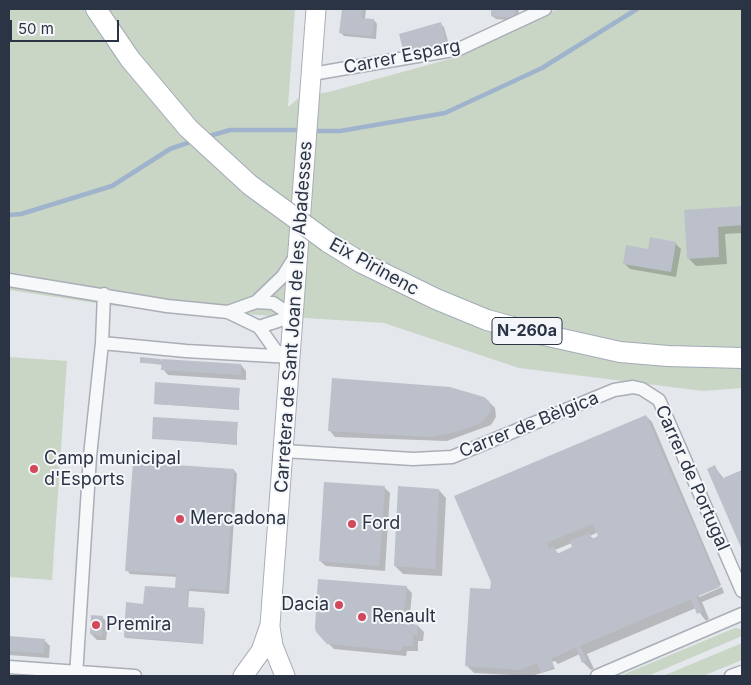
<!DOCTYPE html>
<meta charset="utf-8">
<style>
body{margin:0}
#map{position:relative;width:751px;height:685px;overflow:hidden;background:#e4e7ec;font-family:Inter,sans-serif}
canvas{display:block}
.frame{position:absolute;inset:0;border:10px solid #2b3445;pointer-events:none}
.scale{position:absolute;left:10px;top:20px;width:109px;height:22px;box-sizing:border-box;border:2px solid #2b3445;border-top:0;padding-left:6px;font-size:15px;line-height:18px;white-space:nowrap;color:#2b3445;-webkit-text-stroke:4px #f4f6f9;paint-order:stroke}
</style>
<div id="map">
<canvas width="751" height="685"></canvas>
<div class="frame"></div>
<div class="scale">50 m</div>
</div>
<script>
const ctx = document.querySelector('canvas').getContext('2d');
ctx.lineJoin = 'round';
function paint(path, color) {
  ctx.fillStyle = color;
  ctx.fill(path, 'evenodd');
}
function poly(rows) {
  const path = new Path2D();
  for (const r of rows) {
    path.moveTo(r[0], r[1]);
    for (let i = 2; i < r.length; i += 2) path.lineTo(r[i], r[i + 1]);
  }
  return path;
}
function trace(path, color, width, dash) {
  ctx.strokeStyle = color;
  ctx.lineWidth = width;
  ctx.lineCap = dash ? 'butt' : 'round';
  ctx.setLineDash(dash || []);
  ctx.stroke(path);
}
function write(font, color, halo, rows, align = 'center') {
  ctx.font = font + ' Inter,sans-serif';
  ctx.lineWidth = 4;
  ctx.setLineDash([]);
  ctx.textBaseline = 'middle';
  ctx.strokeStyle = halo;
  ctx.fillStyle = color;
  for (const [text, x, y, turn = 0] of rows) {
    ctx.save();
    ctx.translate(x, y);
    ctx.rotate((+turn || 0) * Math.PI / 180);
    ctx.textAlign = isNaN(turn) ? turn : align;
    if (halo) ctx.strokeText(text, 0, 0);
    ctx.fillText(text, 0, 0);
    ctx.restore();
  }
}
const green = poly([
 [9,9,295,9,288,107,301,96,329,92,461,56,558,9,742,9,742,388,703,391,519,368,384,323,116,306,9,290],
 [9,357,67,361,52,580,9,577],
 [735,628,742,629,742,636,648,676,620,676],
 [742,643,742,660,703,676,663,676]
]);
const shadow = poly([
 [343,9,366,9,365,19,374,20,377,24,376,39,344,36,340,32],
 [493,9,519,9,518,21,496,19,492,16],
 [441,24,444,27,449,45,405,52],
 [742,207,742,233,725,234,727,264,696,266,688,258,685,211],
 [675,243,681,249,676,277,630,269,624,263,649,250],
 [161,360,163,363,241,365,246,371,246,380,168,375,163,369,163,365,141,362],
 [239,389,239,410,155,404],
 [489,402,495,408,496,417,491,425,447,441,335,437,330,431],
 [646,416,652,422,721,585,699,594,699,597,722,587,724,593,702,602,709,619,706,621,696,608,587,654,594,669,591,670,583,662,580,654,558,664,555,661,552,662,555,669,531,676,474,673,466,665,491,591],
 [598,532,600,537,594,539,590,536],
 [572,543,574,548,559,554,555,550],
 [237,424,237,445,153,438],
 [715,467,724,479,742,471,742,547,709,469],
 [234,470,237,474,229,594,189,591,188,608,205,611,203,644,126,638,125,637,145,605,176,589,177,577,130,574,127,570],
 [385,488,390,493,385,571,326,566,320,561],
 [439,490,446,498,442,576,403,574,395,566],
 [406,587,412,593,410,614,413,618,413,625,418,626,424,632,423,641,418,641,418,651,407,651,406,656,334,649,328,643],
 [102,617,108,623,106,640,97,640,91,634],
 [9,638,44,640,50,646,49,658,9,655]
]);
const stream = poly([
 [312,131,340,131,445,113,542,68,637,9],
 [206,137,230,130,302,130],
 [9,215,21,214,112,186,170,149,193,141]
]);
const building = poly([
 [342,9,362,9,361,18,374,19,372,36,339,33],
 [491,9,515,9,515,18,491,16],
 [441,22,446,41,404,53,399,34],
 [742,206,742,225,718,227,719,257,687,259,684,210],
 [650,237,676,242,671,272,623,264,626,245,648,249],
 [140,357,161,359,161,364,140,363],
 [162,359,241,364,241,375,161,370],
 [332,378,450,387,484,397,489,401,491,411,481,423,452,433,430,437,328,431],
 [155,382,240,388,238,409,154,404],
 [646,415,720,587,696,597,702,611,697,614,691,599,580,646,587,661,582,663,576,647,551,659,554,667,541,673,537,663,520,670,465,666,470,588,490,589,491,582,454,496],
 [593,524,598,536,592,539,589,533,570,541,572,547,557,554,554,547,549,549,546,543],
 [153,417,238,422,236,444,152,439],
 [133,462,234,469,226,591,188,588,187,607,204,608,202,643,124,637,126,602,143,604,145,586,175,588,176,574,125,571],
 [715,465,721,479,742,470,742,550,707,469],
 [324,482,385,486,379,566,319,561],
 [398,486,439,489,435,569,394,566],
 [318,579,407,586,404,611,408,611,407,623,418,625,417,635,413,635,413,646,402,646,401,651,327,644,316,632,315,627],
 [91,615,103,616,102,636,90,634],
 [9,636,45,639,44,653,9,651]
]);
const street = poly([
 [312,74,459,49,545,9],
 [9,280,167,306,228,312,259,327,276,351,287,355],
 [256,302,273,303,293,316],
 [228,312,256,302,283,276,295,257],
 [259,327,293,316],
 [102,343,104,294],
 [284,451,413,459,452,457,614,390,633,387,642,389,659,400,663,409,742,591],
 [9,667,135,676],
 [76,676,90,456,102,343,186,351,291,357],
 [597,676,742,614],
 [731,676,742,672]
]);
const secondary = poly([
 [270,627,273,646,285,676],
 [243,676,261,651,270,625,316,9]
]);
const primary = poly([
 [96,9,130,59],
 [328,242,360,262,436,299,487,320,535,333,620,352,668,356,742,358]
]);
const primaryBridge = poly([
 [130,59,188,128,250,185,328,242]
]);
const markers = [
 [34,469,5,"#d1495b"],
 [180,519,5,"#d1495b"],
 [352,524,5,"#d1495b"],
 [339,605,5,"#d1495b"],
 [362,617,5,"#d1495b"],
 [96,625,5,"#d1495b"]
];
const shields = [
 [527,331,70]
];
const shieldNames = [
 ["N-260a",527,331]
];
const streetNames = [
 ["Carrer Esparg",402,57,-11],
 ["Eix Pirinenc",374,267,29],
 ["Carretera de Sant Joan de les Abadesses",294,317,-86],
 ["Carrer de Bèlgica",529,425,-22],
 ["Carrer de Portugal",692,478,66]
];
const poiNames = [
 ["Camp municipal",44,459],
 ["d'Esports",44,480],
 ["Mercadona",190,519],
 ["Ford",362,524],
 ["Dacia",329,605,"right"],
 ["Renault",372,617],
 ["Premira",106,625]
];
paint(green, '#c9d6c5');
paint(shadow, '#0003');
trace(stream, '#9fb4cc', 4.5);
paint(building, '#bbc0ca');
trace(street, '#a9aeb7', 15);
trace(secondary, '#a9aeb7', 21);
trace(primary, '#a3abb8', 22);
trace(street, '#f7f8fa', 12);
trace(secondary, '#fff', 19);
trace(primary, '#fff', 20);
trace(primaryBridge, '#a3abb8', 22, []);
trace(primaryBridge, '#fff', 20);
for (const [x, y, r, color] of markers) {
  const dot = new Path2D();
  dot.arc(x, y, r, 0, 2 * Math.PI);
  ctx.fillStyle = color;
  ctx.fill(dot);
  trace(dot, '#f4f6f9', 2);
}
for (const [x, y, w] of shields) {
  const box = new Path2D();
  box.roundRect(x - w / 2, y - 13.5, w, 27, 4);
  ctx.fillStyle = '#f4f6f9';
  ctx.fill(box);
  trace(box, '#2b3445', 1);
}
write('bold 16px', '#2b3445', null, shieldNames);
write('18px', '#2b3445', '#f4f6f9', streetNames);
write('18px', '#2b3445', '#f4f6f9', poiNames, 'left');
</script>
